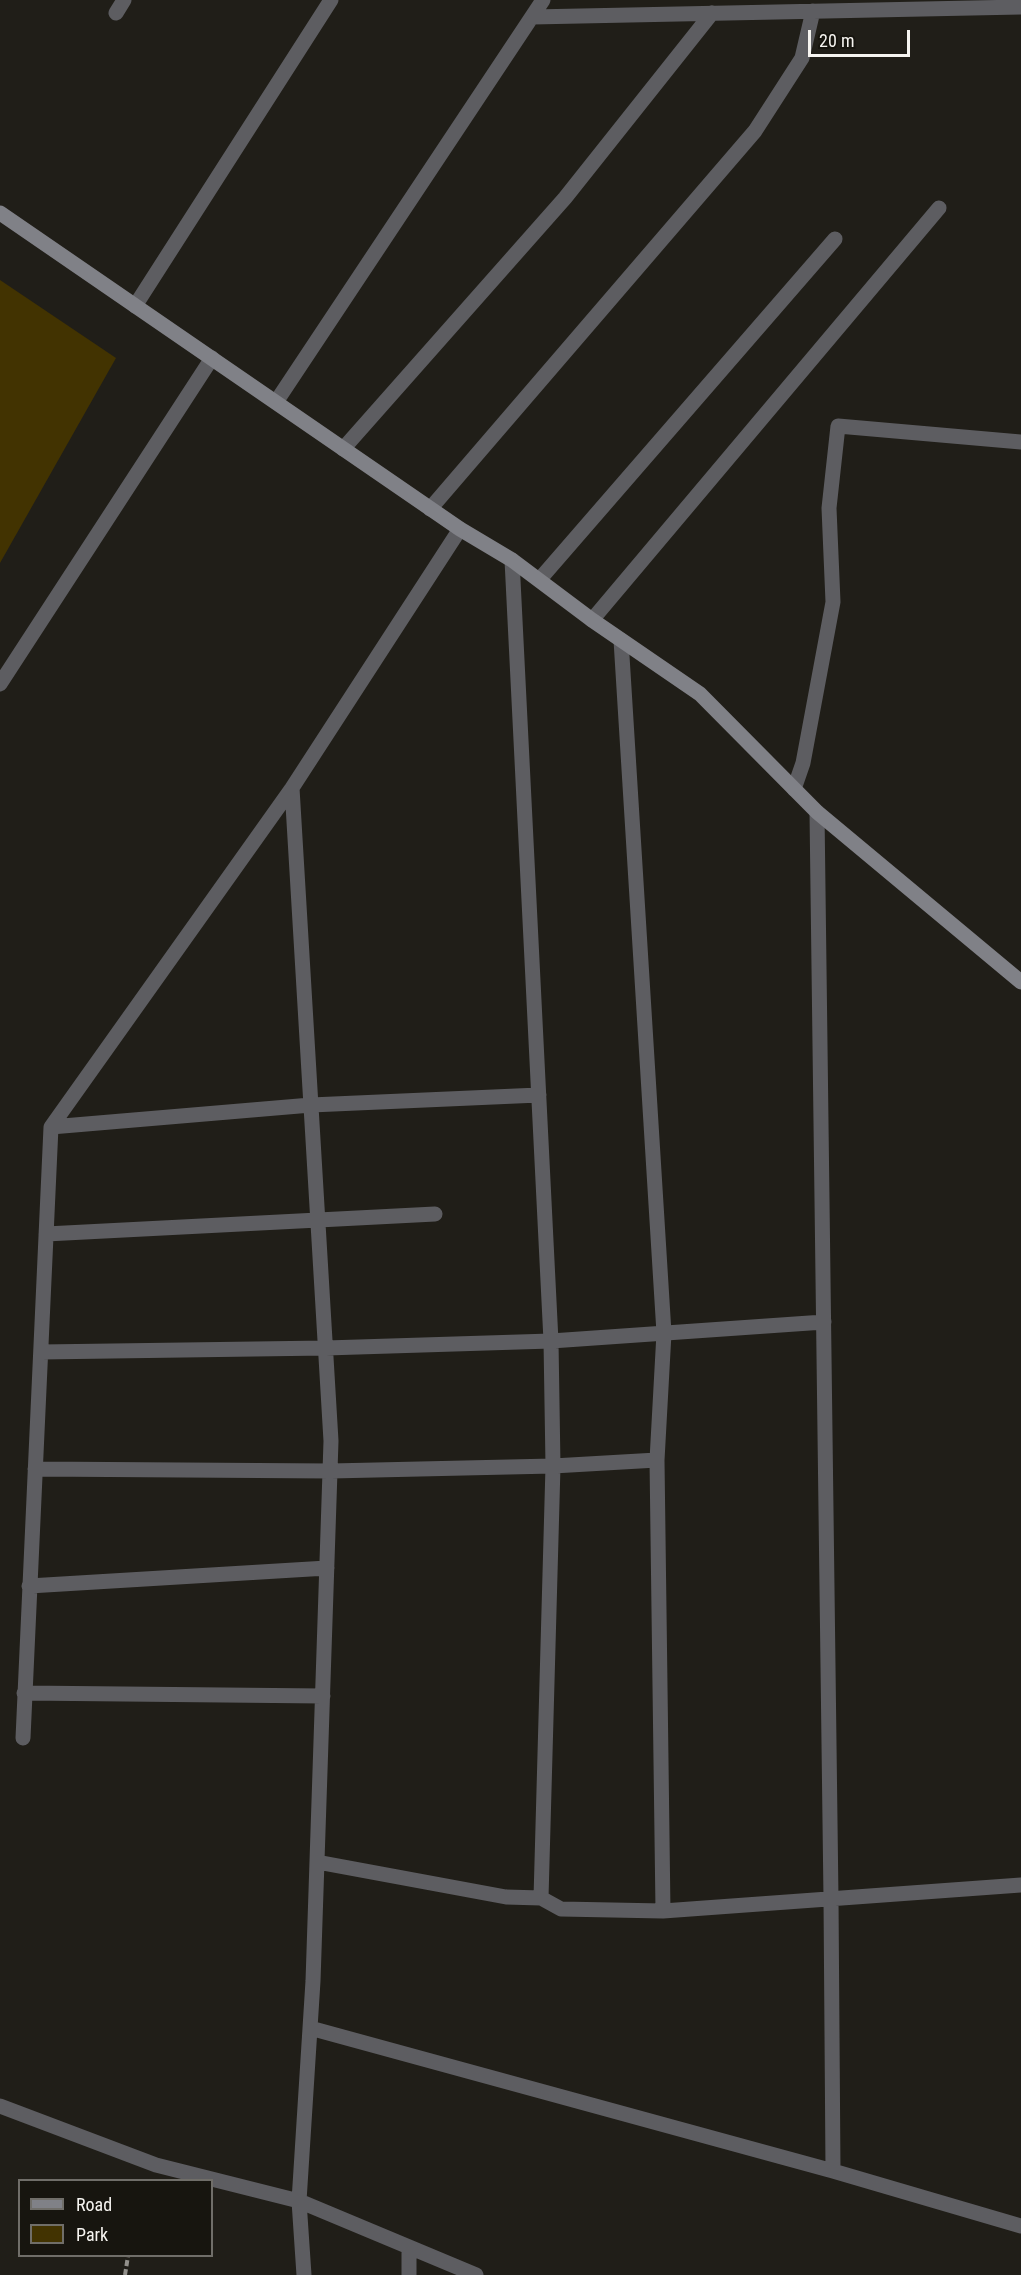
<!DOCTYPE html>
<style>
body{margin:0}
#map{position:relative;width:1021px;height:2275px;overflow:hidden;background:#201e18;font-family:"Roboto Condensed",sans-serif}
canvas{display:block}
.legend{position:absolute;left:18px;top:2179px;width:195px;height:78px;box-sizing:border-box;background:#17150f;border:2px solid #706e69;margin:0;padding:8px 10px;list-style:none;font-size:18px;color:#f6f4f0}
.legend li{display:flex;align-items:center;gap:12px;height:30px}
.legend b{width:30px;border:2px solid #706e69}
.scale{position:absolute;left:808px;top:30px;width:102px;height:27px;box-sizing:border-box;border:3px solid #f6f4f0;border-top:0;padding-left:8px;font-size:18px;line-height:21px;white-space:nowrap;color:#f6f4f0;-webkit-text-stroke:4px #17150f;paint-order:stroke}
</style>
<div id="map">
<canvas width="1021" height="2275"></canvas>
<ul class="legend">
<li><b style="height:8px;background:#808187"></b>Road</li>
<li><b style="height:16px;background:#423301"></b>Park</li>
</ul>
<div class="scale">20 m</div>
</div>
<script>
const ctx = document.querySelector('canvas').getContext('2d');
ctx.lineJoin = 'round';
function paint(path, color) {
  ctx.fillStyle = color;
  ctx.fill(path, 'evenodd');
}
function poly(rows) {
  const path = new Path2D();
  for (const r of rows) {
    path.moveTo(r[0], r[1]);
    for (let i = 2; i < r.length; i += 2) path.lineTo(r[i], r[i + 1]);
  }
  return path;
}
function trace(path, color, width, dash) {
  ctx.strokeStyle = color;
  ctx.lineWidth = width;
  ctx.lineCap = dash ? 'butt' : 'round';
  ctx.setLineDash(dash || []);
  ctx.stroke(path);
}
const green = poly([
 [0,280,116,358,0,563]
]);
const path = poly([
 [125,2275,128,2256]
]);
const street = poly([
 [116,13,124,0],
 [532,17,1021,7],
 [135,306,331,0],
 [276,402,543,0],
 [343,449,565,198,712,13],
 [430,509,755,131,802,58,813,11],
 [512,560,551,1341,553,1466,541,1898],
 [540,579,835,239],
 [592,620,939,208],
 [621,640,664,1333,657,1460,663,1911],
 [0,684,212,358],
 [292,788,331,1441,313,1981,299,2201,304,2275],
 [794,789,803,763,833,602,829,508,838,426,1021,442],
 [817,812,831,1898,833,2171],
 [51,1127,311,1105,539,1095],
 [46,1234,435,1214],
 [41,1352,326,1348,551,1341,824,1322],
 [35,1469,331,1471,553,1466,657,1460],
 [29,1586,327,1568],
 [24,1693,323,1696],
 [23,1738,51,1127,292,788,460,529],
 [317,1862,506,1897,541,1898,561,1909,663,1911,1021,1885],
 [310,2028,833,2171,1021,2226],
 [0,2106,156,2165,299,2201,476,2275],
 [409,2248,409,2275]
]);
const secondary = poly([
 [0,213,460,529,512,560,592,620,700,694,817,812,1021,982]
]);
paint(green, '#423301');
trace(path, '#92908b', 4, [6, 3]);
trace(street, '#5d5d61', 15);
trace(secondary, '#808187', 15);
</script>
